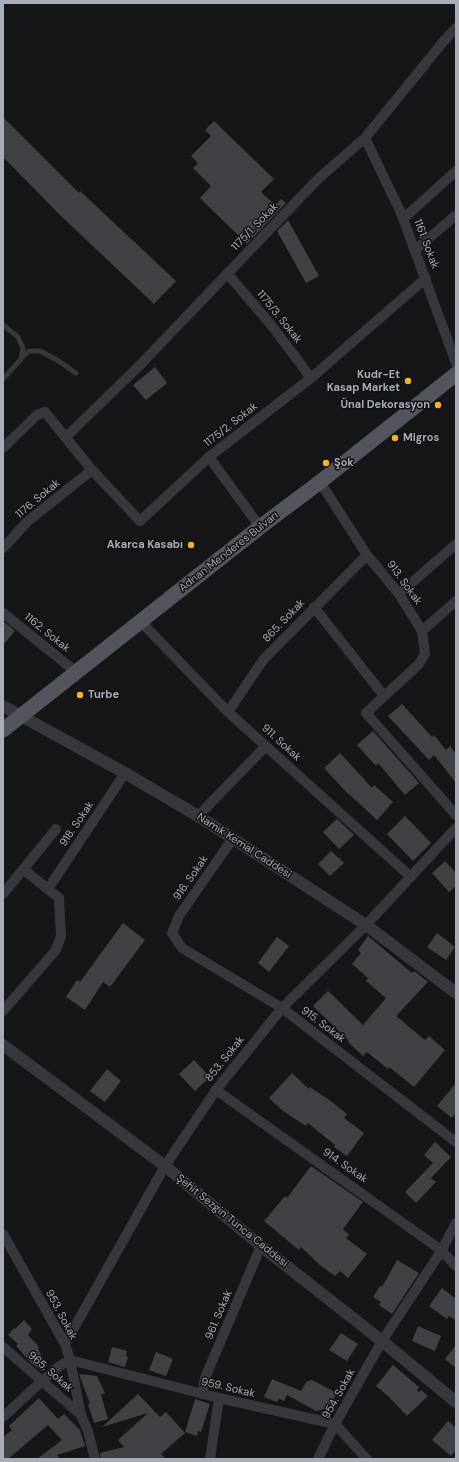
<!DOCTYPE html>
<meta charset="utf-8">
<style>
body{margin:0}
#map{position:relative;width:459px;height:1462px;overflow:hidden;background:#161618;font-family:"DM Sans",sans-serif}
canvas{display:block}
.frame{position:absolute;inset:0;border:4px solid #a8adb8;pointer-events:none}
</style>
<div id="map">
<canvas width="459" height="1462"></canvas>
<div class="frame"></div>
</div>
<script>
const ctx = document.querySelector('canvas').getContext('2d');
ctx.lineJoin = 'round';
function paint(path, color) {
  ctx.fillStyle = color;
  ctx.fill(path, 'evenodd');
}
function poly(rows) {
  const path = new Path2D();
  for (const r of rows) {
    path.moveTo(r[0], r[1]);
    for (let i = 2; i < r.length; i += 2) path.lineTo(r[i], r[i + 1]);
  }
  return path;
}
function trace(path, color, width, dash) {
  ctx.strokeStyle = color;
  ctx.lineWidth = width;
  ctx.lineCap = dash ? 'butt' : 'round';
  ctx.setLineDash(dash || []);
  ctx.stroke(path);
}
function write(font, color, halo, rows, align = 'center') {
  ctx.font = font + ' "DM Sans",sans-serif';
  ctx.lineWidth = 3;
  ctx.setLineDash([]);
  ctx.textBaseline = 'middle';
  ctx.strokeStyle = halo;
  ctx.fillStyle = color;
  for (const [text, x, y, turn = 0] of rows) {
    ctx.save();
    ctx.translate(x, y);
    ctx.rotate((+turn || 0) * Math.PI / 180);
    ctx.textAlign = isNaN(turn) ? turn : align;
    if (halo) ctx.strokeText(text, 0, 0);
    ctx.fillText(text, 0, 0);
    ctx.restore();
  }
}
const building = poly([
 [3,117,79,193,80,191,176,281,154,304,59,214,3,157],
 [214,121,274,179,261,192,275,205,281,199,286,203,247,244,200,198,211,186,193,168,198,163,191,156,211,136,205,130],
 [288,220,319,276,306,283,277,231],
 [155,367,167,383,146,400,133,385],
 [3,621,15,631,3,645],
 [402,704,432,737,434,735,446,750,450,746,456,754,456,783,434,755,429,760,388,716],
 [373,731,419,783,405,795,378,763,376,766,357,745],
 [340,753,372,788,374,785,393,802,377,820,349,794,349,795,324,768],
 [405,816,431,843,413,861,387,834],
 [337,819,354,835,339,849,323,832],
 [331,851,344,863,330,876,318,864],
 [445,861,456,873,456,886,449,892,432,873],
 [123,923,145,940,110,987,103,982,85,1010,66,997,77,980,80,982],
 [437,933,455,947,446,960,427,947],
 [368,936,412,973,414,971,428,982,396,1016,425,1040,429,1036,445,1050,414,1087,389,1067,388,1069,367,1052,363,1056,348,1042,349,1041,313,1006,328,991,363,1025,386,998,366,981,368,978,352,964,361,953,358,950],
 [277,937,289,946,269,972,258,963],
 [194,1060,210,1077,195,1091,179,1074],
 [107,1069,121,1081,105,1102,90,1091],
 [292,1073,309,1089,310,1087,332,1102,347,1114,344,1118,364,1133,347,1156,334,1147,335,1145,308,1123,306,1126,283,1111,269,1098],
 [456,1083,456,1112,452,1118,437,1106],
 [435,1142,451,1157,431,1178,436,1182,416,1203,405,1192,433,1163,424,1155],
 [311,1166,363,1202,343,1229,349,1235,346,1238,367,1254,348,1278,340,1271,335,1276,321,1266,301,1247,299,1250,264,1221,285,1196,287,1198],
 [397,1260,419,1273,392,1314,379,1305,381,1302,373,1297,380,1286,382,1287],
 [442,1288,456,1299,456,1321,449,1316,447,1319,429,1306],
 [24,1320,32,1329,28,1335,39,1347,38,1349,47,1365,42,1371,31,1363,16,1346,18,1344,8,1335,14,1328,15,1329],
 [418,1326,441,1336,435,1351,412,1341],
 [341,1333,358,1344,347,1361,329,1350],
 [456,1345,456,1368,445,1359],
 [112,1347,127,1351,126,1356,128,1357,125,1367,108,1362],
 [156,1352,173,1359,166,1376,149,1370],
 [393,1365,419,1387,417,1391,419,1392,421,1390,428,1396,407,1416,388,1396,376,1386],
 [79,1374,97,1376,105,1393,101,1395,108,1419,94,1423,88,1404,90,1404],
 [272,1379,301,1391,306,1382,312,1380,337,1393,328,1408,316,1411,287,1395,284,1401,279,1399,277,1402,264,1397],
 [138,1394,160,1417,166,1412,185,1433,161,1454,166,1459,101,1459,100,1453,124,1447,118,1440,148,1413,102,1427],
 [39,1398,58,1419,64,1414,80,1430,85,1446,57,1455,60,1459,37,1459,62,1440,48,1425,8,1459,3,1459,3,1437,12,1430,9,1426],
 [195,1399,210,1404,201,1432,198,1431,197,1436,185,1432],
 [448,1421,456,1428,456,1450,451,1456,432,1440]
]);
const service = poly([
 [3,325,18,337,23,348,21,359,3,379],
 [21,358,29,351,40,351,57,360,76,373]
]);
const minor = poly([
 [365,138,401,213,456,363],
 [403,219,456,171],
 [415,250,456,215],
 [227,273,272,326,311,378],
 [66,437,139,366,319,178,365,138,443,42,456,28],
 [3,448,37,415,45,412,92,470,140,521,209,457,311,378,426,278],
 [209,457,260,527],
 [320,482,367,555,399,594,422,631,425,654,419,664,366,713,456,815],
 [3,548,28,521,92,470],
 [399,594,456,544],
 [314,607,384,696],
 [3,613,76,672],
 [141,622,228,712,411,877],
 [422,631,456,601],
 [228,712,263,660,367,555],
 [198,816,266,746],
 [233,838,179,916,172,933,182,948,282,1008,456,1142],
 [48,889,125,773],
 [3,894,56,829],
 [3,1011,56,950,61,936,59,898,23,869],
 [216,1090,441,1250,456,1266],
 [3,1234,65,1344,70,1360,81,1415,88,1431,95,1459],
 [65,1344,165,1166,216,1090,282,1008,366,925,456,828],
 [3,1347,81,1415],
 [202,1394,205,1378,261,1246],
 [3,1417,42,1381,58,1367,70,1360,219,1398,335,1424,367,1459],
 [210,1459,219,1398],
 [318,1459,335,1424,382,1341,440,1253,456,1223]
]);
const tertiary = poly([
 [3,706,125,773,198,816,366,925,456,993],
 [3,1045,165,1166,261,1246,382,1341,456,1402]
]);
const primary = poly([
 [3,730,260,527,320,482,456,374]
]);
const markers = [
 [408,381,4,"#f2b134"],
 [438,405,4,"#f2b134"],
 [395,438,4,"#f2b134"],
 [326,463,4,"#f2b134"],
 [191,545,4,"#f2b134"],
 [80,695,4,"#f2b134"]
];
const streetNames = [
 ["1175/1. Sokak",255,227,-46],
 ["1161. Sokak",426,244,69],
 ["1175/3. Sokak",279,317,51],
 ["1175/2. Sokak",231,425,-38],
 ["1176. Sokak",38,499,-40],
 ["Adnan Menderes Bulvarı",229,552,-38],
 ["913. Sokak",404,583,54],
 ["865. Sokak",284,621,-46],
 ["1162. Sokak",47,633,39],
 ["911. Sokak",281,743,42],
 ["918. Sokak",77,824,-56],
 ["Namık Kemal Caddesi",244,846,33],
 ["916. Sokak",191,878,-55],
 ["915. Sokak",323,1025,37],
 ["853. Sokak",225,1059,-51],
 ["914. Sokak",345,1166,35],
 ["Şehit Sezgin Tunca Caddesi",232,1221,39],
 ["953. Sokak",61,1315,62],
 ["961. Sokak",219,1315,-67],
 ["965. Sokak",50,1372,41],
 ["959. Sokak",228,1388,13],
 ["954. Sokak",339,1394,-61]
];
const poiNames = [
 ["Kudr-Et",400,375],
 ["Kasap Market",400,388],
 ["Ünal Dekorasyon",430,405],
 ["Migros",403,438,"left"],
 ["Şok",334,463,"left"],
 ["Akarca Kasabı",183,545],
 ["Turbe",88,695,"left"]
];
paint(building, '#404145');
trace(service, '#37383d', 5);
trace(minor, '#37383d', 10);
trace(tertiary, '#37383d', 12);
trace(primary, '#53555c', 15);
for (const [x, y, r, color] of markers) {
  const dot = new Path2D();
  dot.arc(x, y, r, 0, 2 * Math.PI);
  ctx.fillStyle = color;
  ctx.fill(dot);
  trace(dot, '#111113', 1.5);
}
write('11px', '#a8adb8', '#111113', streetNames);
write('bold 11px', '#a8adb8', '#111113', poiNames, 'right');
</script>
